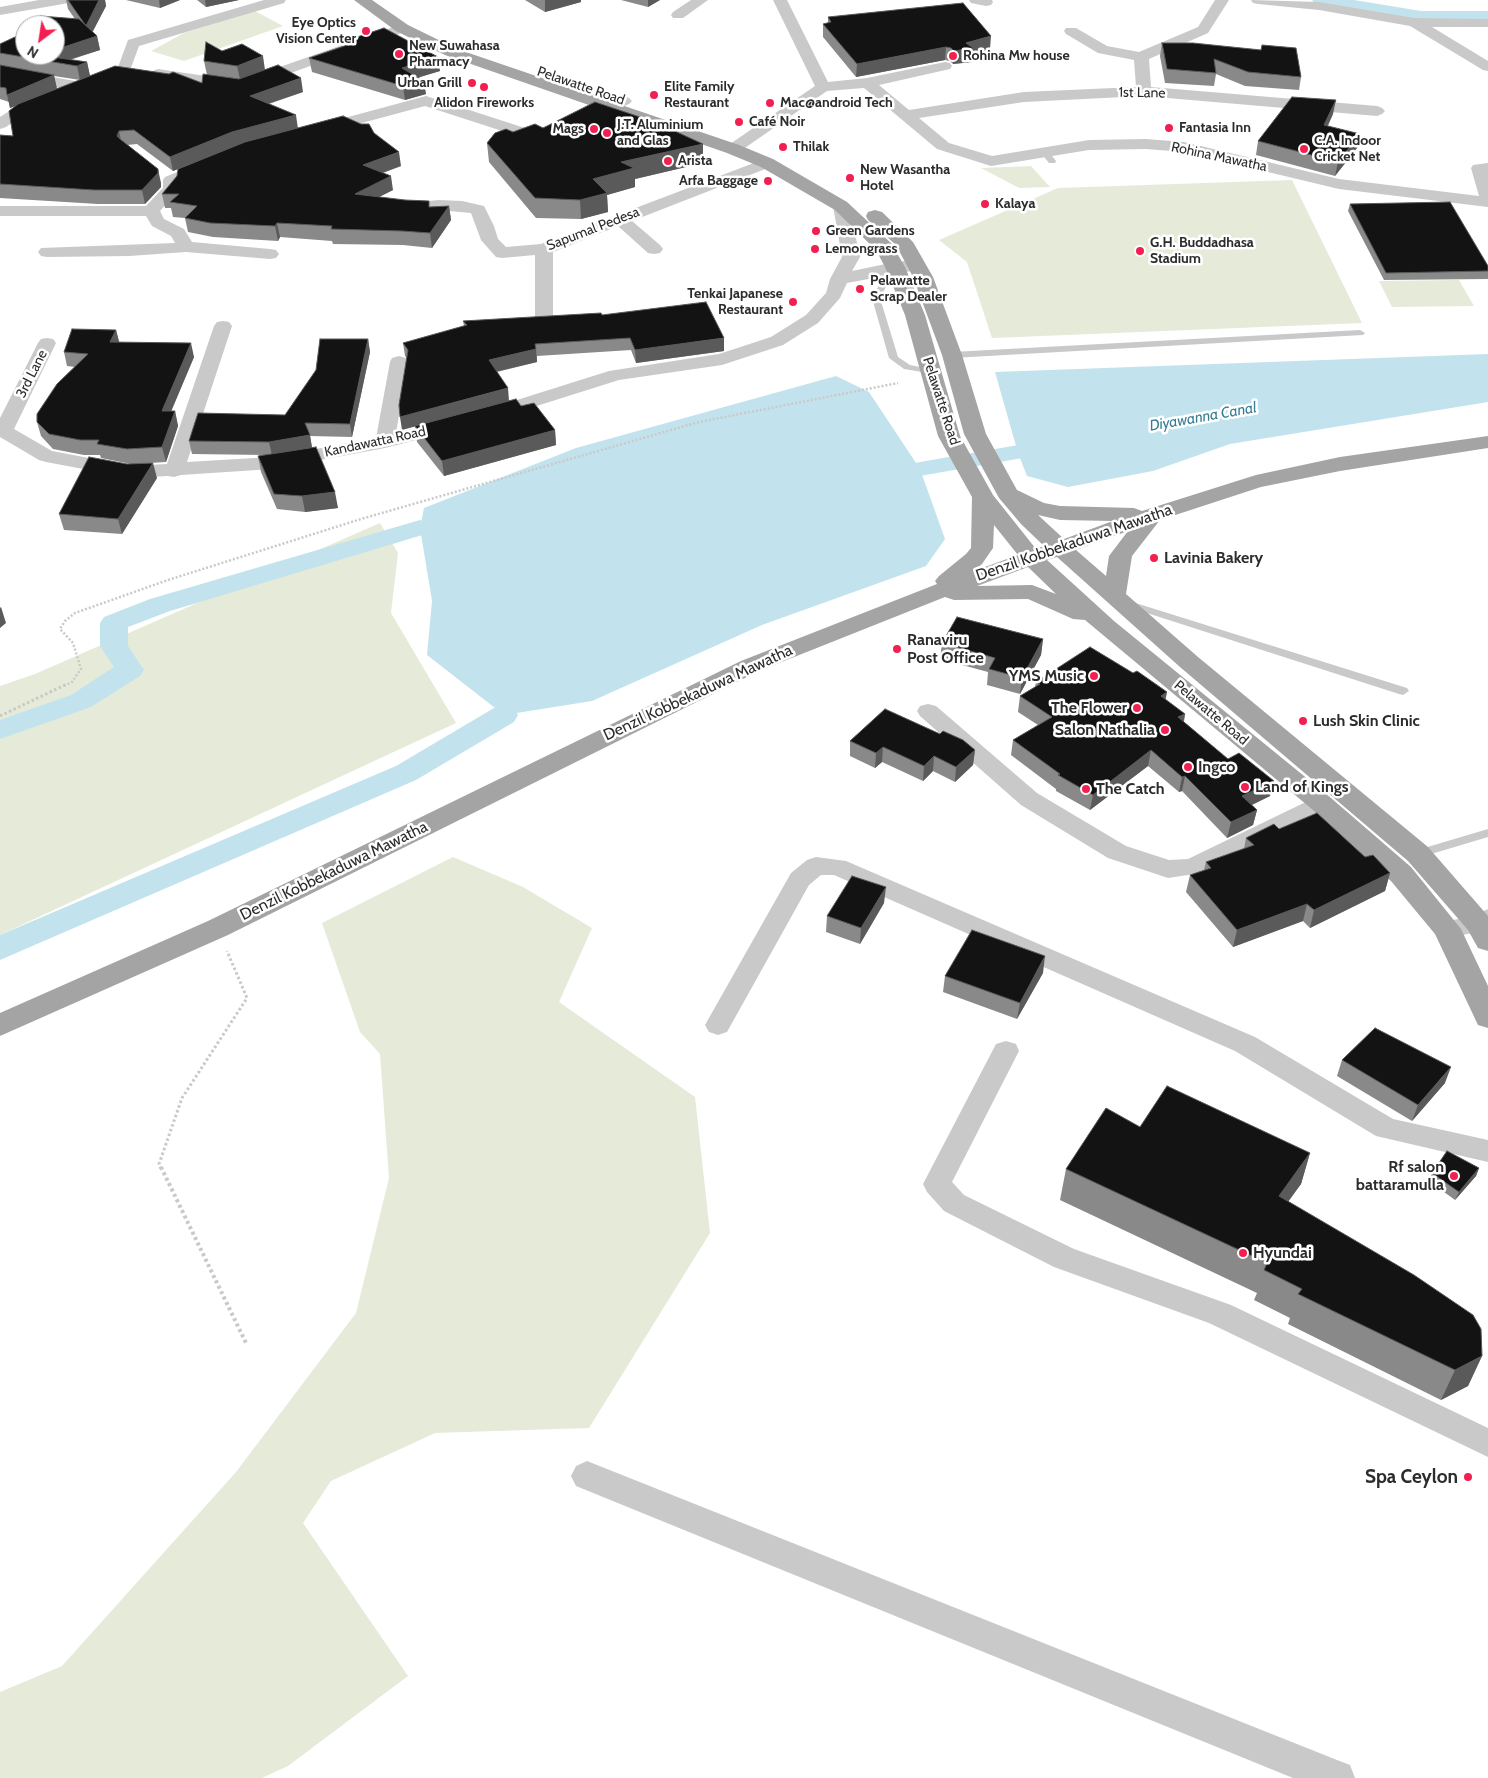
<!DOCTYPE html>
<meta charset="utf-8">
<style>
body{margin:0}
#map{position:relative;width:1488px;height:1778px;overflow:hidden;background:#fff;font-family:Cabin,sans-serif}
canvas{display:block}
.north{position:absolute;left:15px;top:15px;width:50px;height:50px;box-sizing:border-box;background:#fff;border:1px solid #ababab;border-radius:50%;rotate:211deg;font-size:14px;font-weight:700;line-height:20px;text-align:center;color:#2c2c2c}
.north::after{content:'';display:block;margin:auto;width:18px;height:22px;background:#f21f51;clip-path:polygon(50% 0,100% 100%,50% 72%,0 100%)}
</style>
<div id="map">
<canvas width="1488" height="1778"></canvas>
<div class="north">N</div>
</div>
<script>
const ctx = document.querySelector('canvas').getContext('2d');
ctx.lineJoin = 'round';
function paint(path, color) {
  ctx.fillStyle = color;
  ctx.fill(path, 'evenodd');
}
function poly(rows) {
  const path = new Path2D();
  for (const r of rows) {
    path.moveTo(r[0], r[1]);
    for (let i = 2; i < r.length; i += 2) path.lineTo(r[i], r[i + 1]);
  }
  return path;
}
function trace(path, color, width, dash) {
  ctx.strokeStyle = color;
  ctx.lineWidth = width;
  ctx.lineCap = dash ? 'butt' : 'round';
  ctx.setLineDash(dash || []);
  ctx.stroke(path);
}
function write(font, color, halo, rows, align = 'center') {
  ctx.font = font + ' Cabin,sans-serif';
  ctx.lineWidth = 5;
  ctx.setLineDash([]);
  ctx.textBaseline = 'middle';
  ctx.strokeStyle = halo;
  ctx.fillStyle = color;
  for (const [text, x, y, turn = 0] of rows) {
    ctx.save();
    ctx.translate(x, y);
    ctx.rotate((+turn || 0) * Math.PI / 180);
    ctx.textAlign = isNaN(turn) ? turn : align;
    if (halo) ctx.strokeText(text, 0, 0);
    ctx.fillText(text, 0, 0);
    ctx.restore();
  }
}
const green = poly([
 [255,11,283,26,184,61,151,51,184,33],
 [1031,166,1050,187,1019,188,981,168],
 [1292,180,1362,323,992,338,967,262,939,240,1058,188],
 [1459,280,1474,306,1392,307,1379,281],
 [380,523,398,553,391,613,456,723,0,935,0,686,35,674],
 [453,857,523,887,592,928,559,1002,695,1097,710,1233,589,1428,435,1433,331,1481,303,1523,408,1676,288,1766,262,1778,0,1778,0,1692,62,1666,236,1472,356,1313,389,1178,380,1054,360,1032,322,923]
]);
const water = poly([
 [1488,354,1488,402,1230,444,1153,471,1068,487,1027,476,1018,453,995,372],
 [836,376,869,392,920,469,945,539,926,566,762,625,592,701,504,715,427,655,432,601,420,528,424,508,576,448]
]);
const canal = poly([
 [1312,0,1354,0,1421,11,1488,11,1488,21,1421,21,1321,5,1315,4,1312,0],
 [1059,438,1068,440,1071,445,1068,450,920,476,911,474,908,469,911,464,920,462,1059,438],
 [420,520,429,523,433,528,429,533,170,611,128,627,128,646,144,670,140,676,91,707,0,739,0,720,71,695,114,667,100,646,100,623,104,617,150,599,420,520],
 [504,706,514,708,518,715,514,722,416,780,0,960,0,935,396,766,494,708,504,706]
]);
const pathFar2 = poly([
 [64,686,72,682,81,669,73,643,60,629,65,621,75,613,168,580,361,519,699,422,898,383]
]);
const pathFar1 = poly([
 [0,716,67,684],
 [161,1169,159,1164,182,1098,247,998,227,951]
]);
const path = poly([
 [161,1167,246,1343]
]);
const lane = poly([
 [1042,151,1048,151,1056,161,1055,163,1049,163,1041,153,1042,151],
 [874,268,877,269,888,283,880,298,898,357,910,365,934,370,934,374,904,369,889,358,872,298,880,283,870,271,874,268],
 [1360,330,1365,333,1363,335,952,358,947,355,952,352,1360,330],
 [1126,600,1407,688,1409,691,1403,695,1399,694,1122,605,1121,603,1122,601,1126,600],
 [1488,829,1488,837,1418,858,1412,854,1414,851,1488,829]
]);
const street = poly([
 [39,0,70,0,68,3,63,4,0,15,0,7,39,0],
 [264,0,286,0,284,3,139,46,129,73,124,74,119,73,117,70,128,40,264,0],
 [691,0,708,0,683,18,673,18,671,15,673,12,691,0],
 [773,0,787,0,828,82,867,78,945,62,950,63,952,66,950,69,879,85,909,110,1024,92,1136,87,1134,60,1098,53,1066,34,1064,31,1066,28,1076,28,1107,46,1139,52,1198,27,1215,0,1229,0,1208,33,1149,59,1151,87,1377,106,1382,108,1385,111,1382,114,1377,116,1144,96,1024,102,919,118,949,143,992,156,1089,140,1146,139,1184,142,1339,179,1479,196,1471,168,1473,165,1488,163,1488,207,1339,189,1184,152,1146,149,1089,150,991,166,937,149,864,88,827,91,739,152,727,152,725,149,727,146,815,86,773,0],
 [969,0,992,0,993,2,991,5,986,6,971,3,969,0],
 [1251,0,1319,2,1414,18,1488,19,1488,27,1432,27,1488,61,1488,71,1483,70,1410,26,1319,10,1258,4,1253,3,1251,0],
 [402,24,407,25,409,28,407,31,241,91,158,79,153,77,150,74,153,71,158,69,240,81,402,24],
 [0,68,81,82,86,84,89,87,86,90,81,92,0,76,0,68],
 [426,96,531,130,549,126,555,128,557,131,555,134,530,140,425,106,321,134,315,132,313,129,315,126,426,96],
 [624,96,629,98,632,101,629,104,592,120,582,120,579,117,582,114,624,96],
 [40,98,45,100,48,103,45,106,21,116,6,127,0,129,0,117,11,110,40,98],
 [767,158,773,160,775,163,773,166,632,221,660,245,663,249,660,253,654,254,648,253,618,226,553,252,553,320,550,324,544,325,538,324,535,320,535,255,502,258,496,257,481,240,471,213,439,210,407,213,401,212,399,208,401,204,407,203,439,200,462,201,484,206,494,226,498,239,506,247,541,244,767,158],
 [207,160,213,162,215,165,213,168,179,182,179,189,160,211,164,219,184,229,192,242,270,249,276,250,279,254,276,258,270,259,186,252,129,256,47,257,41,256,38,252,41,248,175,243,171,236,152,226,146,216,0,216,0,206,146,206,163,188,163,180,165,177,207,160],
 [841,201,847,202,849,206,860,257,852,271,895,262,916,260,922,261,925,265,922,269,847,283,840,298,818,323,783,345,722,365,619,380,489,421,482,419,479,415,482,411,609,371,719,354,771,337,806,315,826,293,830,279,842,257,833,206,835,202,841,201],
 [223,321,229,322,232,326,187,462,272,457,376,438,390,362,392,358,399,356,406,358,408,362,396,433,448,420,455,422,458,426,455,430,385,448,272,469,181,475,174,477,168,476,131,478,46,462,39,460,0,437,0,418,38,343,41,339,47,338,53,339,56,343,14,429,52,451,131,466,167,464,214,326,217,322,223,321],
 [928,704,936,706,1037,793,1126,846,1169,860,1188,859,1314,798,1322,796,1330,798,1334,804,1330,810,1201,873,1168,878,1108,858,1021,805,920,716,917,711,920,706,928,704],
 [816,857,846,861,1255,1037,1393,1119,1488,1140,1488,1162,1376,1136,1235,1051,834,875,821,875,809,885,727,1032,718,1035,709,1032,705,1025,791,873,807,860,816,857],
 [1488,909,1488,930,1447,938,1438,935,1434,929,1438,923,1473,916,1488,909],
 [1006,1041,1016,1044,1019,1051,952,1182,964,1195,1074,1249,1231,1305,1488,1428,1488,1457,1209,1323,1054,1267,944,1211,927,1192,923,1184,996,1044,1006,1041],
 [587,1461,1337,1760,1350,1765,1355,1778,1293,1778,576,1486,571,1476,576,1466,587,1461]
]);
const primary = poly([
 [354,0,372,0,408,25,457,49,739,145,773,159,847,202,891,243,905,267,925,315,960,436,993,495,1036,549,1044,546,1021,524,999,498,964,434,942,355,913,277,896,245,868,220,866,216,868,212,875,210,882,212,913,242,933,277,962,355,986,434,1017,490,1044,503,1060,506,1134,508,1142,511,1256,475,1340,457,1488,436,1488,448,1340,471,1261,487,1160,520,1132,556,1126,594,1198,657,1428,847,1488,916,1488,951,1478,948,1468,930,1408,861,1180,667,1057,557,1047,560,1114,621,1331,798,1411,867,1461,929,1488,986,1488,1028,1478,1025,1435,934,1391,881,1313,810,1085,620,1073,619,1028,599,954,600,945,597,759,671,228,935,0,1036,0,1013,208,921,741,661,937,584,935,581,939,576,966,554,971,548,972,497,938,436,905,315,885,267,876,250,835,210,761,167,727,153,445,55,396,31,354,0],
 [1038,515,1060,520,1113,521,1064,539,1038,515],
 [994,525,1018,555,974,571,982,564,993,548,994,525],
 [1128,531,1109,556,1106,576,1076,550,1128,531],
 [1028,567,1056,594,1032,585,977,586,1028,567]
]);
const wall = poly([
 [66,0,105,0,106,6,92,32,97,36,100,50,70,60,87,62,90,76,202,83,207,75,204,61,222,51,265,70,303,92,269,104,298,128,374,133,401,166,383,173,393,190,379,197,429,207,449,206,451,220,432,248,403,245,333,244,332,241,280,237,278,241,213,237,188,232,185,218,173,217,171,208,165,208,162,194,195,162,173,171,137,144,127,145,161,183,161,187,145,204,98,204,0,198,0,135,13,136,15,106,10,108,9,102,0,99,0,44,75,19,68,9],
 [54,76,80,80,57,89],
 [126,0,180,0,160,8],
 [197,0,239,0,206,7],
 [525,0,581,0,581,2,545,12],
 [621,0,660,0,648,7],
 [828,17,990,49,973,54,972,62,953,64,950,61,945,60,856,77,823,37,823,24,828,23],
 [351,39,440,71,419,77,426,94,405,100,312,72,309,58,352,43],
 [1162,43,1301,77,1299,90,1245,86,1216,74,1214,86,1165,83,1160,56],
 [1333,114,1328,126,1360,134,1357,148,1335,176,1256,155,1258,141],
 [543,128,703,144,703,163,635,179,635,187,607,195,608,212,581,219,536,218,489,162,487,143,513,132],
 [1350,204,1488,266,1488,279,1384,280,1348,211],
 [602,315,724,351,636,363,631,350,537,356,537,362,497,372,402,430,407,358,405,356,403,343,464,326,463,321],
 [116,330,119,342,194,357,171,411,175,411,178,426,166,462,131,464,101,458,100,455,84,455,53,449,41,436,37,422,75,367,67,366,64,352],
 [368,339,370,352,352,437,310,436,312,447,338,508,305,512,277,509,261,472,258,456,265,455,192,454,189,441,285,415],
 [521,406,555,430,556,445,444,476,417,442,415,426],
 [157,478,122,534,64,530,59,514],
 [1043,639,1041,655,1020,694,987,685,988,672,940,659,942,643],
 [1036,682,1167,692,1165,699,1185,714,1184,722,1270,796,1252,805,1257,810,1253,825,1227,838,1182,791,1179,792,1148,766,1090,810,1056,791,1056,789,1011,755,1013,740,1038,725,1018,712,1020,696,1035,687],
 [850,741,975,750,973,765,955,782,933,771,923,781,882,762,875,768,850,756],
 [1279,829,1365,857,1390,873,1385,891,1310,928,1303,921,1233,947,1186,892,1190,875,1204,870,1206,862,1244,849,1246,838],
 [884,903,860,944,826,932,827,916],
 [1043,973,1017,1019,943,992,945,976],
 [1342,1060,1445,1083,1412,1121,1337,1076],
 [1140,1127,1310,1153,1301,1184,1288,1201,1482,1356,1468,1386,1441,1400,1288,1324,1290,1318,1254,1300,1257,1293,1060,1200,1066,1169],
 [1479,1168,1476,1176,1455,1200,1429,1181,1432,1173]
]);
const shadedWall = poly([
 [99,0,105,0,106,6,89,39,97,36,100,50,58,63,39,55,55,55,55,50,86,26],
 [159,0,180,0,160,8],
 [205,0,239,0,206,7],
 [545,0,581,0,581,2,545,12],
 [648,0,660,0,648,7],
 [991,36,990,49,973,54,972,62,953,64,954,51,966,43],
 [946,47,945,60,856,77,857,64],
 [263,56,265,70,240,79,237,66],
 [438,57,440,71,404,82,402,68],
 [87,62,90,76,80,80,77,66],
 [54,75,57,89,10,108,7,95],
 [301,78,303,92,252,109,250,96],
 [424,81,426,94,405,100,403,86],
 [1336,100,1333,114,1321,139,1324,125],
 [296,115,298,129,235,146,173,171,170,157,232,132],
 [119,131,122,145,117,136],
 [1360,134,1357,148,1335,176,1338,162],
 [703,144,703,163,635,179,635,187,607,195,608,212,581,219,580,200,593,179,621,162],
 [399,152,401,166,365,179,363,165],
 [158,169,161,183,161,187,145,204,142,190],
 [391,176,393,190,357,208,355,194],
 [449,206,451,220,432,248,430,233],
 [277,223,280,237,278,241,275,226],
 [116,330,120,345,110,342],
 [724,338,724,351,636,363,635,350],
 [368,339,370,352,352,437,350,424],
 [191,343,194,357,165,426,162,411],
 [536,349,537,362,490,373,489,360],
 [508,388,509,401,402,430,400,417],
 [175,411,178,426,166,462,162,447],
 [555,430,556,445,444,476,442,461],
 [310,435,312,448,272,455,269,442],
 [153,463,157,478,122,534,118,519],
 [335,492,338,508,305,512,302,496],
 [1,607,6,623,0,628,0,608],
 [1043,639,1041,655,1020,694,1022,678],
 [1167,692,1164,708,1161,696],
 [1185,714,1182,730,1178,717],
 [883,747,882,762,875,768,876,753],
 [975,750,973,765,955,782,956,767],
 [1151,750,1148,766,1090,810,1093,795],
 [934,756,933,771,923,781,924,766],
 [1185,776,1182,791,1179,792,1182,777],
 [1274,781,1270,796,1239,811,1242,796],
 [1257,810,1253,825,1227,838,1231,822],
 [1390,873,1385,891,1310,928,1314,910],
 [886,887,884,903,860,944,861,928],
 [1307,904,1303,921,1233,947,1237,930],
 [1045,956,1043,973,1017,1019,1020,1003],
 [1451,1067,1445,1083,1412,1121,1418,1105],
 [1310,1153,1301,1184,1270,1227,1279,1196],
 [1479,1168,1476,1176,1455,1200,1459,1192],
 [1482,1356,1468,1386,1441,1400,1455,1370]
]);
const building = poly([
 [68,0,99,0,86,26,68,0],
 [963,3,991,36,966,43,973,48,954,51,951,48,946,47,857,64,823,24,831,22,828,17,963,3],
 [40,16,79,19,97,36,55,50,55,25,30,25,40,16],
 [384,28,438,57,402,68,424,81,403,86,309,58,356,42,351,39,384,28],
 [25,29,25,55,39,55,87,62,77,66,0,53,0,44,17,36,25,29],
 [206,42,222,51,242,44,263,56,237,66,204,61,206,42],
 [1162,43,1193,43,1261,50,1262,45,1296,48,1301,77,1248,72,1214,59,1216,73,1167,69,1162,43],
 [0,65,54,75,7,95,6,88,0,87,0,65],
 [278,65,301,78,250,96,296,115,232,132,170,157,134,130,119,131,117,136,120,139,158,169,158,173,142,190,94,190,0,184,0,135,13,136,9,111,18,104,115,66,169,74,173,72,202,83,203,74,239,79,278,65],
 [1292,97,1336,100,1324,125,1360,134,1338,162,1258,141,1292,97],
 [595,102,655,122,703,144,621,162,634,168,593,179,607,193,580,200,535,198,487,143,495,133,506,129,513,132,535,124,543,128,595,102],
 [343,116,361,124,369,124,374,133,399,152,363,165,391,176,355,194,405,200,429,201,429,207,449,206,430,233,402,231,331,229,332,226,277,223,275,226,210,223,185,218,197,206,170,202,179,194,162,194,177,176,178,169,245,142,343,116],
 [1450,202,1488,266,1488,271,1386,273,1350,204,1450,202],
 [706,302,724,338,635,350,630,338,535,344,536,349,489,360,508,388,400,417,399,405,408,350,403,343,467,325,463,321,601,313,602,315,706,302],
 [72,329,116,330,110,342,191,343,162,411,175,411,162,447,127,449,97,444,99,440,80,440,49,434,37,422,37,414,57,384,88,354,64,352,72,329],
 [320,339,368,339,350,424,305,423,310,435,269,442,189,441,198,413,285,415,316,370,320,339],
 [516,399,521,406,534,403,555,430,442,461,415,426,516,399],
 [316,447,335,492,302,496,274,494,258,456,316,447],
 [89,457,127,464,153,463,118,519,59,514,89,457],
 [957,617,1043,639,1022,678,989,669,995,658,942,643,957,617],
 [1090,647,1133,673,1137,671,1167,692,1161,696,1185,714,1178,717,1228,759,1239,753,1274,781,1242,796,1257,810,1231,822,1185,776,1182,777,1151,750,1093,795,1058,775,1060,774,1013,740,1052,717,1020,696,1040,684,1036,682,1090,647],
 [885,709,940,734,943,731,963,740,975,750,956,767,934,756,924,766,883,747,876,753,850,741,885,709],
 [1317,813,1365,857,1373,855,1390,873,1314,910,1307,904,1237,930,1190,875,1211,868,1206,862,1254,845,1246,838,1274,824,1279,829,1317,813],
 [852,876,886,887,861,928,827,916,852,876],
 [972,930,1045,956,1020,1003,945,976,972,930],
 [1375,1028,1451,1067,1418,1105,1342,1060,1375,1028],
 [1167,1086,1310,1153,1279,1196,1414,1275,1473,1315,1481,1329,1482,1356,1455,1370,1298,1294,1302,1289,1264,1270,1267,1263,1066,1169,1106,1108,1140,1127,1167,1086],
 [1447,1151,1479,1168,1459,1192,1432,1173,1447,1151]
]);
const markers = [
 [366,31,5,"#f21f51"],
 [399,54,5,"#f21f51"],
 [953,56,5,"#f21f51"],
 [472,83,5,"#f21f51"],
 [484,87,5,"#f21f51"],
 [654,95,5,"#f21f51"],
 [770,103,5,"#f21f51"],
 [739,122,5,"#f21f51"],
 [1169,128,5,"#f21f51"],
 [594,129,5,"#f21f51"],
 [607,133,5,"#f21f51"],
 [783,147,5,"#f21f51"],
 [1304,149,5,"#f21f51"],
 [668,161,5,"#f21f51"],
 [850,178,5,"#f21f51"],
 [768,181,5,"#f21f51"],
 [985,204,5,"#f21f51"],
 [816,231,5,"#f21f51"],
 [815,249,5,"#f21f51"],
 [1140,251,5,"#f21f51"],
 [860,289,5,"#f21f51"],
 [793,302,5,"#f21f51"],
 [1154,558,5,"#f21f51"],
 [897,649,5,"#f21f51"],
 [1094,676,5,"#f21f51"],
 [1137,708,5,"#f21f51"],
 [1303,721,5,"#f21f51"],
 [1165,730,5,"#f21f51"],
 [1188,767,5,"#f21f51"],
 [1245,787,5,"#f21f51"],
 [1086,789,5,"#f21f51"],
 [1454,1176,5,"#f21f51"],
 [1243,1253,5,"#f21f51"],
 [1468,1477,5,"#f21f51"]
];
const farPoinames = [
 ["Eye Optics",356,23,"right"],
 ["Vision Center",356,39,"right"],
 ["New Suwahasa",409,46],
 ["Pharmacy",409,62],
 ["Rohina Mw house",963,56],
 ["Urban Grill",462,83,"right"],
 ["Elite Family",664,87],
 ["Restaurant",664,103],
 ["Alidon Fireworks",484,103,"center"],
 ["Mac@android Tech",780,103],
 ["Café Noir",749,122],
 ["J.T. Aluminium",617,125],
 ["and Glas",617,141],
 ["Fantasia Inn",1179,128],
 ["Mags",584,129,"right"],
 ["C.A. Indoor",1314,141],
 ["Cricket Net",1314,157],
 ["Thilak",793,147],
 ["Arista",678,161],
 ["New Wasantha",860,170],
 ["Hotel",860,186],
 ["Arfa Baggage",758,181,"right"],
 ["Kalaya",995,204],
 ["Green Gardens",826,231],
 ["G.H. Buddadhasa",1150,243],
 ["Stadium",1150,259],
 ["Lemongrass",825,249],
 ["Pelawatte",870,281],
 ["Scrap Dealer",870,297],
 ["Tenkai Japanese",783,294,"right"],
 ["Restaurant",783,310,"right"]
];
const farStreetnames = [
 ["Pelawatte Road",581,86,19],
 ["1st Lane",1142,93,1],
 ["Rohina Mawatha",1219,157,12],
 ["Sapumal Pedesa",593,229,-21],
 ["3rd Lane",32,374,-63],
 ["Pelawatte Road",941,401,72],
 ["Kandawatta Road",375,442,-12],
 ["Pelawatte Road",1211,713,40]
];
const farWaternames = [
 ["Diyawanna Canal",1203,417,-10]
];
const streetNames = [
 ["Denzil Kobbekaduwa Mawatha",1074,543,-19],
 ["Denzil Kobbekaduwa Mawatha",698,693,-25],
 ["Denzil Kobbekaduwa Mawatha",334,871,-26]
];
const poiNames = [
 ["Lavinia Bakery",1164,558],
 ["Ranaviru",907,640],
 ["Post Office",907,658],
 ["YMS Music",1084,676,"right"],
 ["The Flower",1127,708,"right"],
 ["Lush Skin Clinic",1313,721],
 ["Salon Nathalia",1155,730,"right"],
 ["Ingco",1198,767],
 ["Land of Kings",1255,787],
 ["The Catch",1096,789],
 ["Rf salon",1444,1167,"right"],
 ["battaramulla",1444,1185,"right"],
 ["Hyundai",1253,1253]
];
const nearPoinames = [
 ["Spa Ceylon",1458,1477]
];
paint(green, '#e5ebd8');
paint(water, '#c2e3ed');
paint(canal, '#c2e3ed');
trace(pathFar2, '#c9c9c9', 2.5, [2, 2]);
trace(pathFar1, '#c9c9c9', 3, [2.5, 2.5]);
trace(path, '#c9c9c9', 4, [3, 3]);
paint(lane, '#c9c9c9');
paint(street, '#c9c9c9');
paint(primary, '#a4a4a4');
paint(wall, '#898989');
paint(shadedWall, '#5a5a5a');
paint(building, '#131313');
trace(building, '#5a5a5a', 1);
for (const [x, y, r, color] of markers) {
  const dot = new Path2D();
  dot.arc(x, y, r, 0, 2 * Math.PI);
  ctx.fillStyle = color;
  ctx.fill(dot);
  trace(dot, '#fff', 2);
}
write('bold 14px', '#2c2c2c', '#fff', farPoinames, 'left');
write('14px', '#2c2c2c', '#fff', farStreetnames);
write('italic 15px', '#357e93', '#fff', farWaternames);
write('16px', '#2c2c2c', '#fff', streetNames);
write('bold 16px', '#2c2c2c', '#fff', poiNames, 'left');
write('bold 19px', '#2c2c2c', '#fff', nearPoinames, 'right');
</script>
